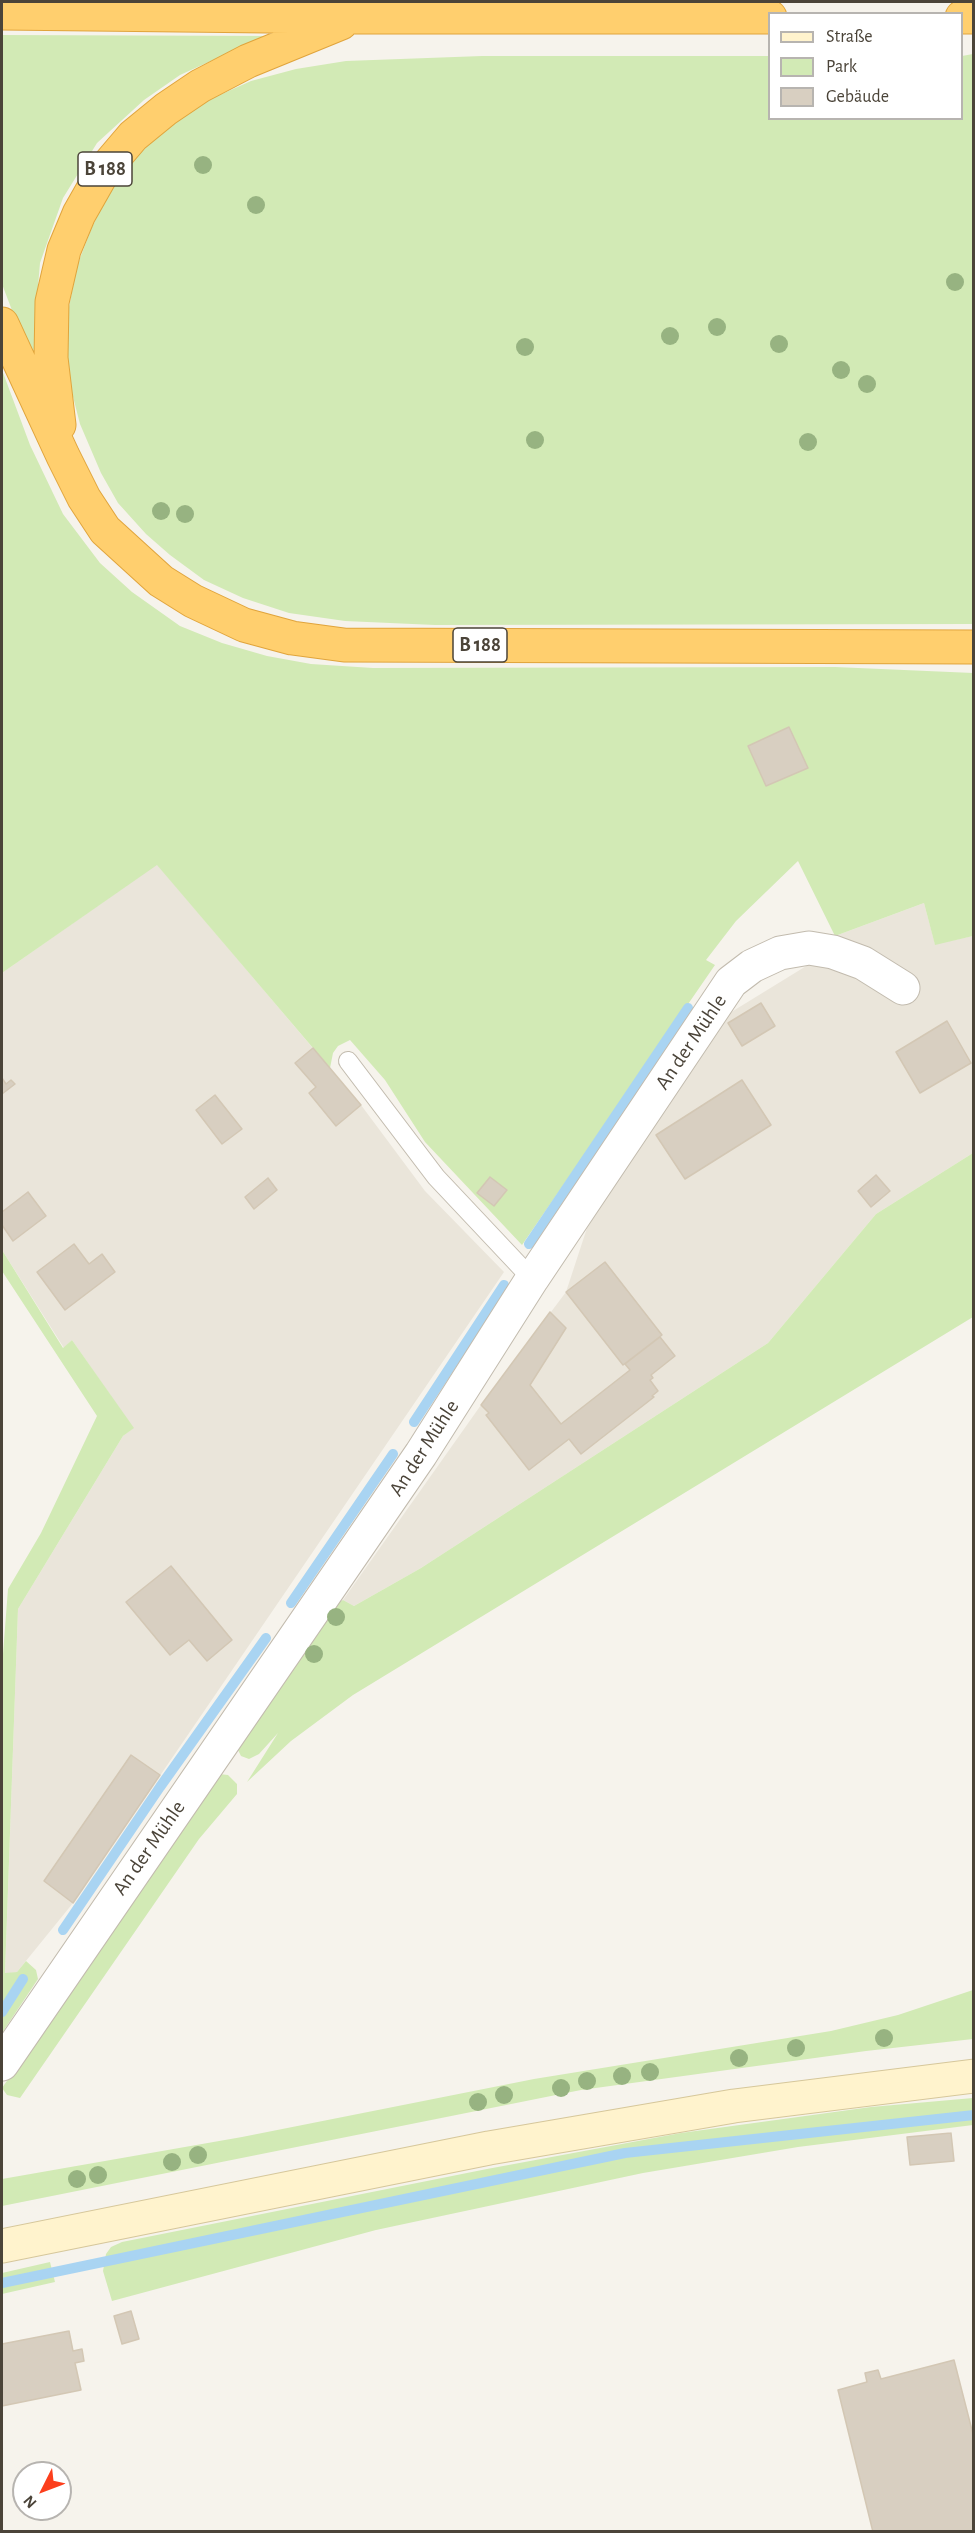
<!DOCTYPE html>
<meta charset="utf-8">
<style>
body{margin:0}
#map{position:relative;width:975px;height:2533px;overflow:hidden;background:#f6f3ec;font-family:"Alegreya Sans",sans-serif}
canvas{display:block}
.frame{position:absolute;inset:0;border:3px solid #4b4439;pointer-events:none}
.legend{position:absolute;left:768px;top:12px;width:195px;height:108px;box-sizing:border-box;background:#fff;border:2px solid #b7b4b0;margin:0;padding:8px 10px;list-style:none;font-size:18px;color:#4b4439}
.legend li{display:flex;align-items:center;gap:12px;height:30px}
.legend b{width:30px;border:2px solid #b7b4b0}
.north{position:absolute;left:12px;top:2461px;width:60px;height:60px;box-sizing:border-box;background:#fff;border:2px solid #b7b4b0;border-radius:50%;rotate:228deg;font-size:16px;font-weight:700;line-height:24px;text-align:center;color:#4b4439}
.north::after{content:'';display:block;margin:auto;width:21px;height:27px;background:#fc3f1d;clip-path:polygon(50% 0,100% 100%,50% 72%,0 100%)}
</style>
<div id="map">
<canvas width="975" height="2533"></canvas>
<div class="frame"></div>
<ul class="legend">
<li><b style="height:8px;background:#fff3cd"></b>Straße</li>
<li><b style="height:16px;background:#d2eab5"></b>Park</li>
<li><b style="height:16px;background:#d8cfc1"></b>Gebäude</li>
</ul>
<div class="north">N</div>
</div>
<script>
const ctx = document.querySelector('canvas').getContext('2d');
ctx.lineJoin = 'round';
function paint(path, color) {
  ctx.fillStyle = color;
  ctx.fill(path, 'evenodd');
}
function poly(rows) {
  const path = new Path2D();
  for (const r of rows) {
    path.moveTo(r[0], r[1]);
    for (let i = 2; i < r.length; i += 2) path.lineTo(r[i], r[i + 1]);
  }
  return path;
}
function trace(path, color, width, dash) {
  ctx.strokeStyle = color;
  ctx.lineWidth = width;
  ctx.lineCap = dash ? 'butt' : 'round';
  ctx.setLineDash(dash || []);
  ctx.stroke(path);
}
function write(font, color, halo, rows, align = 'center') {
  ctx.font = font + ' "Alegreya Sans",sans-serif';
  ctx.lineWidth = 4.5;
  ctx.setLineDash([]);
  ctx.textBaseline = 'middle';
  ctx.strokeStyle = halo;
  ctx.fillStyle = color;
  for (const [text, x, y, turn = 0] of rows) {
    ctx.save();
    ctx.translate(x, y);
    ctx.rotate((+turn || 0) * Math.PI / 180);
    ctx.textAlign = isNaN(turn) ? turn : align;
    if (halo) ctx.strokeText(text, 0, 0);
    ctx.fillText(text, 0, 0);
    ctx.restore();
  }
}
const residential = poly([
 [157,864,361,1105,425,1191,504,1272,73,1903,17,1972,5,1974,18,1609,123,1436,133,1428,72,1340,64,1348,2,1250,2,973],
 [924,903,935,944,973,936,973,1153,876,1214,768,1343,421,1568,354,1606,343,1600,481,1405,566,1292,587,1228,720,1019,816,960,835,936]
]);
const green = poly([
 [2,35,274,36,235,50,180,75,144,100,97,143,63,198,40,263,35,321,37,356,29,355,2,284],
 [973,54,973,624,435,625,345,621,289,613,243,598,204,580,170,555,146,534,118,503,101,473,80,424,70,385,67,353,68,312,77,266,92,227,110,191,132,161,165,129,206,101,251,81,296,69,346,61,482,56,769,56,770,118,962,118,962,56],
 [2,370,30,445,63,514,100,563,132,592,180,626,222,643,267,656,311,664,373,668,835,667,973,673,973,936,935,945,924,903,835,936,798,861,736,921,706,960,715,965,522,1245,425,1142,385,1080,350,1040,338,1046,333,1053,330,1068,157,865,2,973],
 [973,1153,973,1317,353,1695,291,1741,247,1782,278,1733,259,1754,249,1759,241,1756,236,1746,330,1607,343,1600,354,1606,421,1568,768,1343,876,1214],
 [2,1250,63,1348,72,1340,134,1428,123,1436,18,1609,5,1973,17,1972,26,1961,36,1970,38,1979,2,2033,2,1667,8,1589,41,1533,97,1416,2,1271],
 [219,1774,228,1775,237,1784,237,1794,199,1839,20,2098,7,2095,2,2088],
 [973,1990,973,2039,866,2051,581,2090,2,2206,2,2179,242,2137,534,2079,831,2031,898,2015],
 [973,2098,973,2125,798,2147,643,2173,376,2230,112,2301,103,2271,106,2254,111,2247,122,2242,487,2169,681,2133,871,2107],
 [50,2262,55,2282,2,2294,2,2273]
]);
const stream = poly([
 [529,1244,688,1008],
 [414,1422,504,1285],
 [291,1603,393,1454],
 [63,1930,160,1787,266,1638],
 [2,2012,23,1979],
 [2,2283,625,2153,974,2115]
]);
const building = poly([
 [789,727,808,768,766,786,748,746,789,727],
 [761,1003,775,1026,742,1046,728,1023,761,1003],
 [947,1021,971,1063,920,1093,896,1052,947,1021],
 [313,1048,361,1105,336,1126,309,1093,316,1087,295,1063,313,1048],
 [2,1078,6,1084,11,1080,15,1084,2,1094,2,1078],
 [742,1080,771,1125,685,1179,656,1135,742,1080],
 [215,1095,242,1129,222,1144,196,1110,215,1095],
 [876,1175,890,1191,871,1207,858,1191,876,1175],
 [490,1177,507,1190,494,1206,477,1193,490,1177],
 [268,1178,277,1190,254,1209,245,1197,268,1178],
 [28,1192,46,1216,13,1241,2,1225,2,1212,28,1192],
 [74,1244,89,1264,102,1254,115,1272,65,1310,37,1272,74,1244],
 [605,1262,662,1335,623,1365,566,1292,605,1262],
 [550,1312,566,1328,530,1385,561,1424,630,1370,625,1364,660,1337,675,1356,651,1375,653,1378,650,1380,658,1391,652,1396,654,1397,581,1454,569,1439,529,1470,486,1415,489,1413,481,1405,550,1312],
 [171,1566,232,1640,207,1661,189,1640,170,1655,126,1602,171,1566],
 [131,1755,160,1775,73,1903,44,1881,131,1755],
 [951,2133,954,2161,910,2165,907,2137,951,2133],
 [131,2311,139,2339,122,2344,114,2316,131,2311],
 [69,2331,73,2351,82,2349,84,2361,75,2363,81,2390,2,2406,2,2344,69,2331],
 [954,2360,974,2438,974,2532,873,2532,838,2390,867,2382,865,2373,878,2370,881,2379,954,2360]
]);
const lane = poly([
 [348,1061,436,1177,532,1279]
]);
const street = poly([
 [2,2064,421,1454,532,1279,731,982,752,966,780,953,809,948,833,952,863,963,903,988]
]);
const secondary = poly([
 [2,2246,489,2148,734,2106,974,2076]
]);
const highway = poly([
 [2,13,357,17,770,17],
 [962,17,974,17],
 [2,324,63,456,84,498,105,530,161,581,193,601,244,625,292,638,344,645,974,647],
 [59,425,51,358,52,302,64,250,79,214,104,170,133,136,166,109,200,86,248,61,341,23]
]);
const trees = [
 [203,165],
 [256,205],
 [955,282],
 [717,327],
 [670,336],
 [779,344],
 [525,347],
 [841,370],
 [867,384],
 [535,440],
 [808,442],
 [161,511],
 [185,514],
 [336,1617],
 [314,1654],
 [884,2038],
 [796,2048],
 [739,2058],
 [650,2072],
 [622,2076],
 [587,2081],
 [561,2088],
 [504,2095],
 [478,2102],
 [198,2155],
 [172,2162],
 [98,2175],
 [77,2179]
];
const shields = [
 [105,169,54],
 [480,645,54]
];
const shieldNames = [
 ["B 188",105,169],
 ["B 188",480,645]
];
const streetNames = [
 ["An der Mühle",691,1042,-56],
 ["An der Mühle",424,1448,-57],
 ["An der Mühle",149,1848,-55]
];
paint(residential, '#eae5da');
paint(green, '#d2eab5');
trace(stream, '#a9d4f2', 10);
paint(building, '#d8cfc1');
trace(building, '#d3c7b4', 1.5);
trace(lane, '#c2bbae', 20);
trace(street, '#c2bbae', 35);
trace(secondary, '#d6c79b', 35);
trace(highway, '#e0a43c', 35);
trace(lane, '#fff', 18);
trace(street, '#fff', 33);
trace(secondary, '#fff3cd', 33);
trace(highway, '#ffcf6e', 33);
ctx.fillStyle = '#97b381';
for (const [x, y] of trees) {
  ctx.beginPath();
  ctx.arc(x, y, 9, 0, 2 * Math.PI);
  ctx.fill();
}
for (const [x, y, w] of shields) {
  const box = new Path2D();
  box.roundRect(x - w / 2, y - 17, w, 34, 4.5);
  ctx.fillStyle = '#fff';
  ctx.fill(box);
  trace(box, '#4b4439', 1.5);
}
write('bold 20px', '#4b4439', null, shieldNames);
write('21px', '#4b4439', '#fff', streetNames);
</script>
